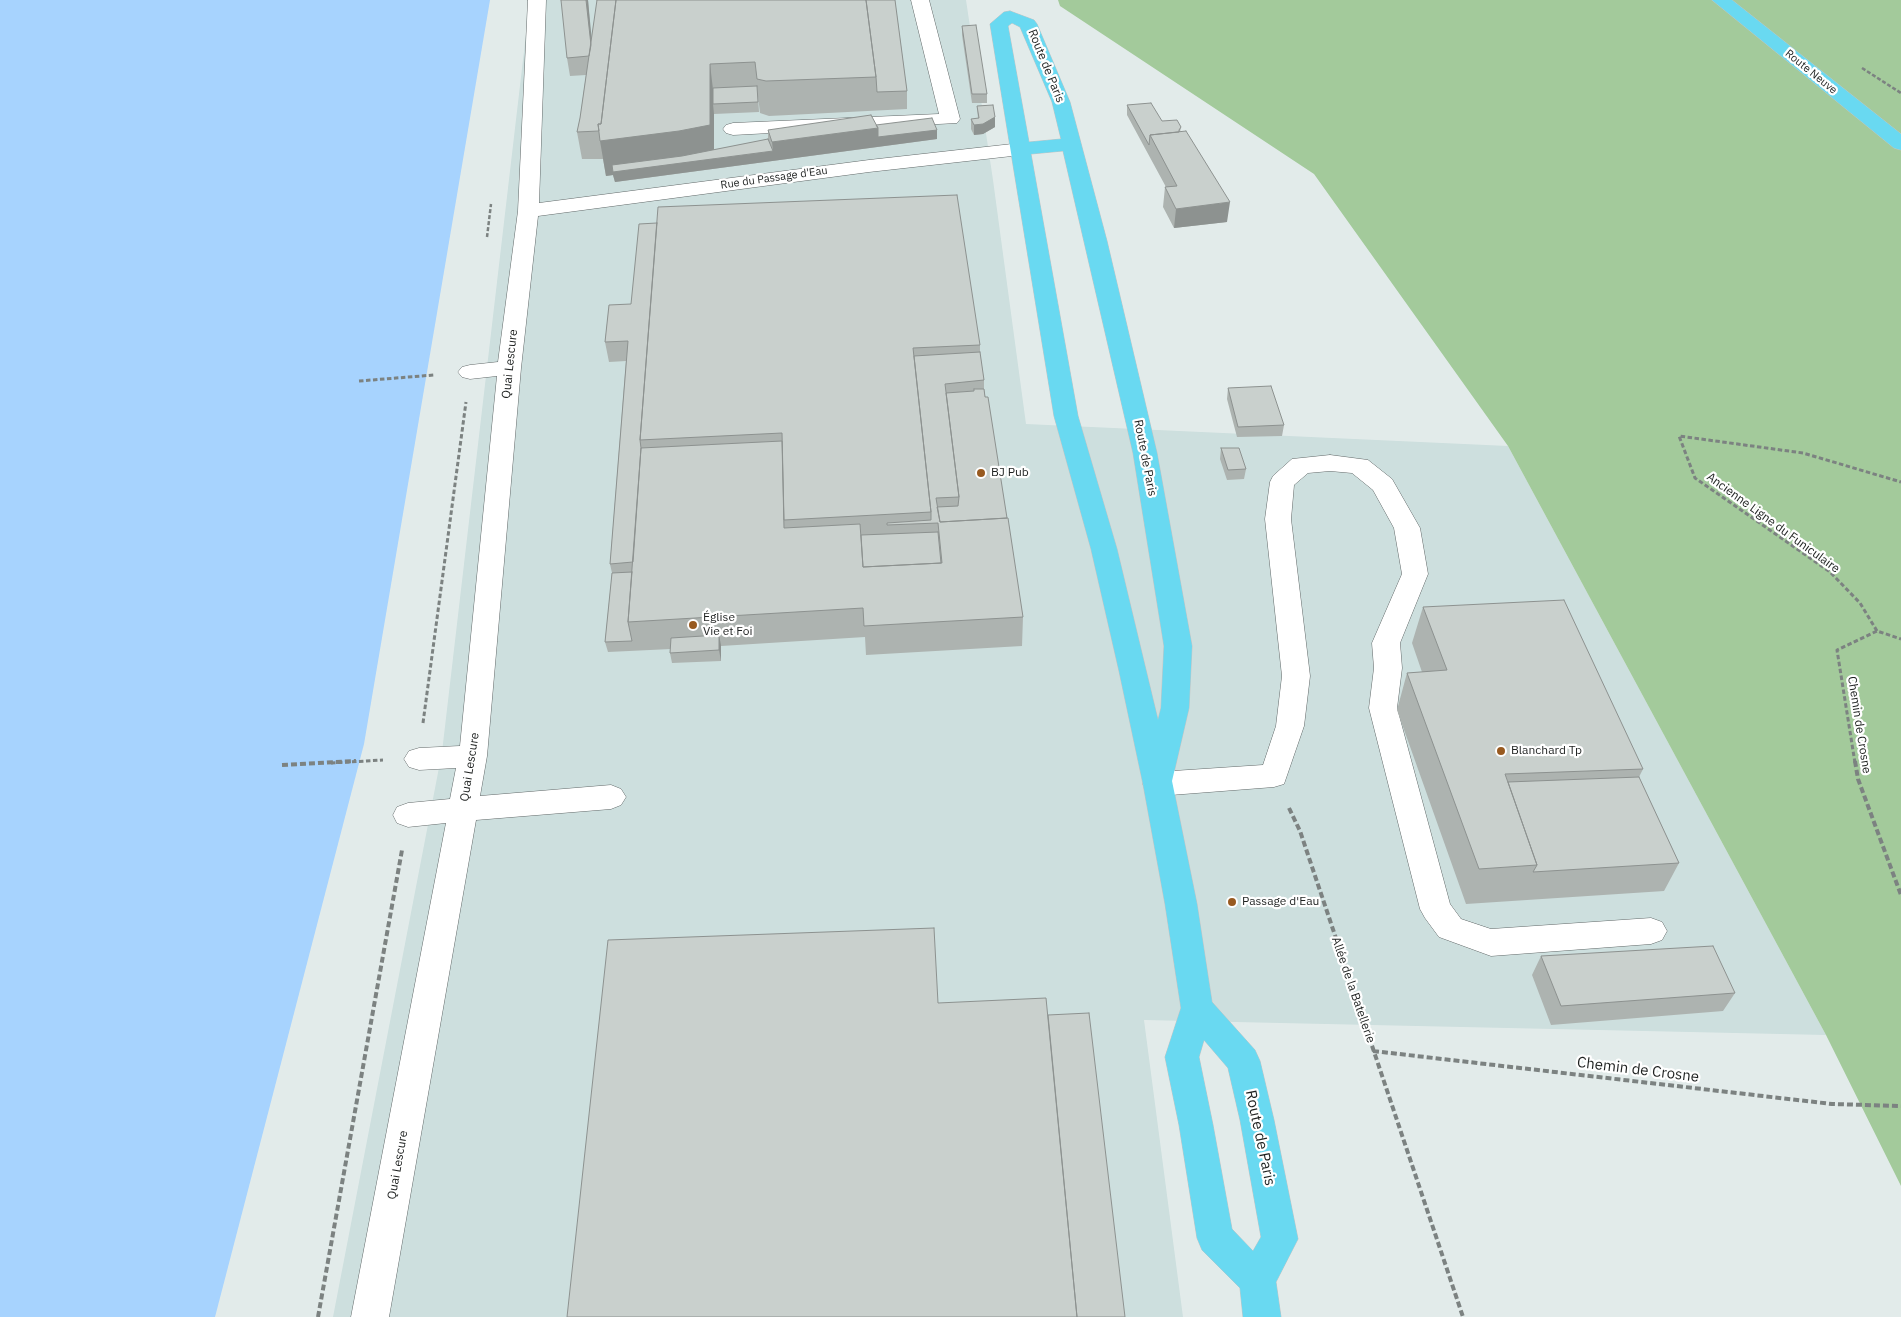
<!DOCTYPE html>
<meta charset="utf-8">
<style>
body{margin:0}
canvas{display:block;background:#e2ebea}
</style>
<canvas width="1901" height="1317"></canvas>
<script>
const ctx = document.querySelector('canvas').getContext('2d');
ctx.lineJoin = 'round';
function paint(path, color) {
  ctx.fillStyle = color;
  ctx.fill(path, 'evenodd');
}
function poly(rows) {
  const path = new Path2D();
  for (const r of rows) {
    path.moveTo(r[0], r[1]);
    for (let i = 2; i < r.length; i += 2) path.lineTo(r[i], r[i + 1]);
  }
  return path;
}
function trace(path, color, width, dash) {
  ctx.strokeStyle = color;
  ctx.lineWidth = width;
  ctx.lineCap = dash ? 'butt' : 'round';
  ctx.setLineDash(dash || []);
  ctx.stroke(path);
}
function write(font, color, halo, rows, align = 'center') {
  ctx.font = font + ' "IBM Plex Sans",sans-serif';
  ctx.lineWidth = 4.5;
  ctx.setLineDash([]);
  ctx.textBaseline = 'middle';
  ctx.strokeStyle = halo;
  ctx.fillStyle = color;
  for (const [text, x, y, turn = 0] of rows) {
    ctx.save();
    ctx.translate(x, y);
    ctx.rotate((+turn || 0) * Math.PI / 180);
    ctx.textAlign = isNaN(turn) ? turn : align;
    if (halo) ctx.strokeText(text, 0, 0);
    ctx.fillText(text, 0, 0);
    ctx.restore();
  }
}
const built = poly([
 [530,0,966,0,993,180,1026,424,1508,446,1826,1035,1144,1020,1183,1317,333,1317,442,752]
]);
const green = poly([
 [1058,0,1901,0,1901,1186,1826,1035,1508,446,1314,174,1060,6]
]);
const water = poly([
 [0,0,490,0,364,744,215,1317,0,1317]
]);
const pathFar2 = poly([
 [1862,68,1901,93],
 [487,237,491,204]
]);
const pathFar1 = poly([
 [359,381,434,375],
 [1877,631,1860,603,1830,572,1695,478,1679,436,1803,453,1901,482],
 [423,723,466,402],
 [331,763,383,760],
 [1855,763,1837,650,1877,631,1901,639]
]);
const path = poly([
 [1855,761,1858,779,1901,895],
 [282,765,356,761],
 [1289,808,1300,831,1463,1317],
 [1373,1051,1832,1104,1901,1106],
 [318,1317,402,850]
]);
const minor = poly([
 [528,0,546,0,539,203,869,160,1021,143,1028,145,1031,149,1028,153,1021,155,869,172,538,216,521,368,487,756,480,796,611,785,621,789,626,797,621,805,611,809,476,820,389,1317,351,1317,446,823,408,827,397,823,393,815,397,807,408,803,450,799,456,768,419,770,409,767,404,759,409,751,419,748,460,746,497,376,470,379,462,377,458,372,462,367,470,365,498,362,518,211,528,0],
 [911,0,929,0,960,119,957,123,733,135,726,133,723,129,726,125,733,123,939,114,911,0],
 [1330,455,1368,460,1392,479,1420,528,1428,574,1400,643,1402,668,1397,708,1450,904,1461,919,1491,929,1651,918,1662,922,1667,931,1662,940,1651,944,1491,956,1439,937,1425,918,1420,909,1369,708,1374,668,1372,643,1402,574,1394,528,1373,490,1352,473,1330,471,1308,473,1294,485,1291,519,1310,676,1304,726,1284,784,1274,787,1158,796,1148,792,1143,784,1148,776,1158,772,1263,765,1276,726,1282,676,1265,519,1270,482,1273,476,1292,459,1330,455]
]);
const major = poly([
 [1712,0,1732,0,1901,134,1901,150,1894,148,1712,0],
 [1010,11,1034,20,1037,24,1070,102,1107,241,1157,453,1192,646,1189,708,1172,781,1197,904,1212,1002,1255,1050,1260,1061,1274,1120,1298,1239,1276,1282,1281,1317,1243,1317,1240,1288,1202,1250,1197,1238,1179,1125,1165,1057,1181,1008,1165,904,1143,784,1119,671,1091,549,1054,416,990,24,1004,12,1010,11],
 [1012,23,1020,27,1052,102,1061,139,1029,142,1008,26,1012,23],
 [1063,151,1133,453,1164,646,1161,708,1158,720,1117,549,1078,416,1031,154,1063,151],
 [1204,1040,1228,1068,1240,1120,1261,1237,1253,1251,1232,1229,1213,1125,1199,1057,1204,1040]
]);
const wall = poly([
 [588,0,591,39,895,0,907,91,907,109,769,116,760,113,758,96,759,112,714,114,714,150,768,139,768,130,876,125,937,130,937,139,615,182,613,175,606,176,603,159,582,159,577,132,580,118,586,75,570,76,567,58],
 [962,26,987,94,987,103,972,103,962,35],
 [1127,105,1162,121,1181,127,1180,132,1227,222,1174,228,1163,207,1165,187,1166,187,1127,115],
 [977,106,995,117,995,127,983,134,974,135,971,129,971,119,978,119],
 [609,305,980,345,980,353,984,380,984,389,1023,617,1022,646,866,655,865,637,721,646,721,661,672,663,670,653,671,649,608,652,605,642,612,573,610,564,626,361,609,362,605,342],
 [1228,388,1284,425,1282,436,1237,437,1227,399],
 [1221,448,1246,469,1244,479,1227,480,1220,459],
 [1423,607,1643,769,1639,777,1679,863,1664,891,1466,904,1397,710,1407,673,1422,672,1412,643],
 [1541,956,1735,993,1723,1011,1551,1025,1532,975]
]);
const shadedWall = poly([
 [586,0,588,0,595,74,591,55],
 [710,64,714,98,713,104,714,114,714,159,773,151,772,142,878,128,937,130,937,139,615,182,613,175,606,176,600,141],
 [995,117,995,127,983,134,974,135,974,125],
 [1230,202,1227,222,1174,228,1176,209],
 [719,635,721,645,721,661,719,650]
]);
const building = poly([
 [561,0,586,0,591,45,589,56,567,58,561,0],
 [597,0,616,0,601,124,598,124,599,131,577,132,580,118,597,0],
 [616,0,866,0,876,77,766,81,757,79,755,62,710,64,710,125,679,131,600,141,598,124,601,124,616,0],
 [866,0,895,0,907,91,877,92,876,77,866,0],
 [976,25,987,94,972,94,962,26,976,25],
 [757,86,758,102,713,104,713,88,757,86],
 [1151,103,1162,121,1177,120,1181,127,1179,130,1179,132,1150,135,1149,145,1127,105,1151,103],
 [993,105,995,117,983,124,974,125,971,119,979,118,977,106,993,105],
 [871,115,878,128,772,142,768,130,871,115],
 [932,118,937,130,878,137,878,128,876,125,932,118],
 [1186,131,1230,202,1176,209,1165,187,1177,186,1150,135,1186,131],
 [768,139,773,151,613,172,612,165,682,156,768,139],
 [957,195,980,345,913,348,931,512,784,520,782,433,640,440,658,207,957,195],
 [657,223,640,440,641,448,633,562,610,564,628,341,605,342,609,305,631,304,639,224,657,223],
 [980,352,984,380,945,384,959,497,936,498,940,522,1008,518,1023,617,864,626,863,608,628,622,641,448,782,441,784,528,860,524,863,567,942,563,938,523,887,525,887,523,931,520,931,512,914,356,980,352],
 [1271,386,1284,425,1238,427,1228,388,1271,386],
 [974,389,984,389,985,397,988,397,1007,518,940,522,937,507,958,506,959,497,946,393,974,391,974,389],
 [1221,448,1239,448,1246,469,1228,470,1221,448],
 [938,532,941,563,863,567,861,535,938,532],
 [632,572,628,622,632,641,605,642,612,573,632,572],
 [1564,600,1643,769,1505,774,1537,865,1479,869,1407,673,1447,670,1423,607,1564,600],
 [719,635,719,650,670,653,671,638,719,635],
 [1639,777,1679,863,1533,872,1537,865,1508,782,1639,777],
 [934,928,938,1003,1046,998,1077,1317,567,1317,608,940,934,928],
 [1713,946,1735,993,1561,1006,1541,956,1713,946],
 [1089,1013,1125,1317,1077,1317,1048,1015,1089,1013]
]);
const markers = [
 [981,473,5,"#985a20"],
 [693,625,5,"#985a20"],
 [1501,751,5,"#985a20"],
 [1232,902,5,"#985a20"]
];
const farStreetnames = [
 ["Route Neuve",1811,72,39],
 ["Rue du Passage d'Eau",774,178,-8]
];
const streetNames = [
 ["Route de Paris",1046,66,68],
 ["Quai Lescure",510,364,-84],
 ["Route de Paris",1145,458,79],
 ["Ancienne Ligne du Funiculaire",1773,523,36],
 ["Chemin de Crosne",1859,725,81],
 ["Quai Lescure",470,767,-81],
 ["Allée de la Batellerie",1353,990,71],
 ["Quai Lescure",398,1165,-80]
];
const poiNames = [
 ["BJ Pub",991,473],
 ["Église",703,618],
 ["Vie et Foi",703,632],
 ["Blanchard Tp",1511,751],
 ["Passage d'Eau",1242,902]
];
const nearStreetnames = [
 ["Chemin de Crosne",1638,1070,7],
 ["Route de Paris",1260,1138,78]
];
paint(built, '#cddfde');
paint(green, '#a3ca9b');
paint(water, '#a7d3fe');
trace(minor, '#636a6a', 1);
trace(major, '#c4c5c5', 1);
trace(pathFar2, '#7c8281', 2.5, [4, 2]);
trace(pathFar1, '#7c8281', 3, [4.5, 2.5]);
trace(path, '#7c8281', 4, [6, 3]);
paint(minor, '#fff');
paint(major, '#69d9f1');
paint(wall, '#adb3b0');
paint(shadedWall, '#8d9290');
paint(building, '#c9d0cd');
trace(building, '#8d9290', 1);
for (const [x, y, r, color] of markers) {
  const dot = new Path2D();
  dot.arc(x, y, r, 0, 2 * Math.PI);
  ctx.fillStyle = color;
  ctx.fill(dot);
  trace(dot, '#fff', 2);
}
write('11px', '#1e2120', '#fff', farStreetnames);
write('12px', '#1e2120', '#fff', streetNames);
write('12px', '#1e2120', '#fff', poiNames, 'left');
write('15px', '#1e2120', '#fff', nearStreetnames);
</script>
